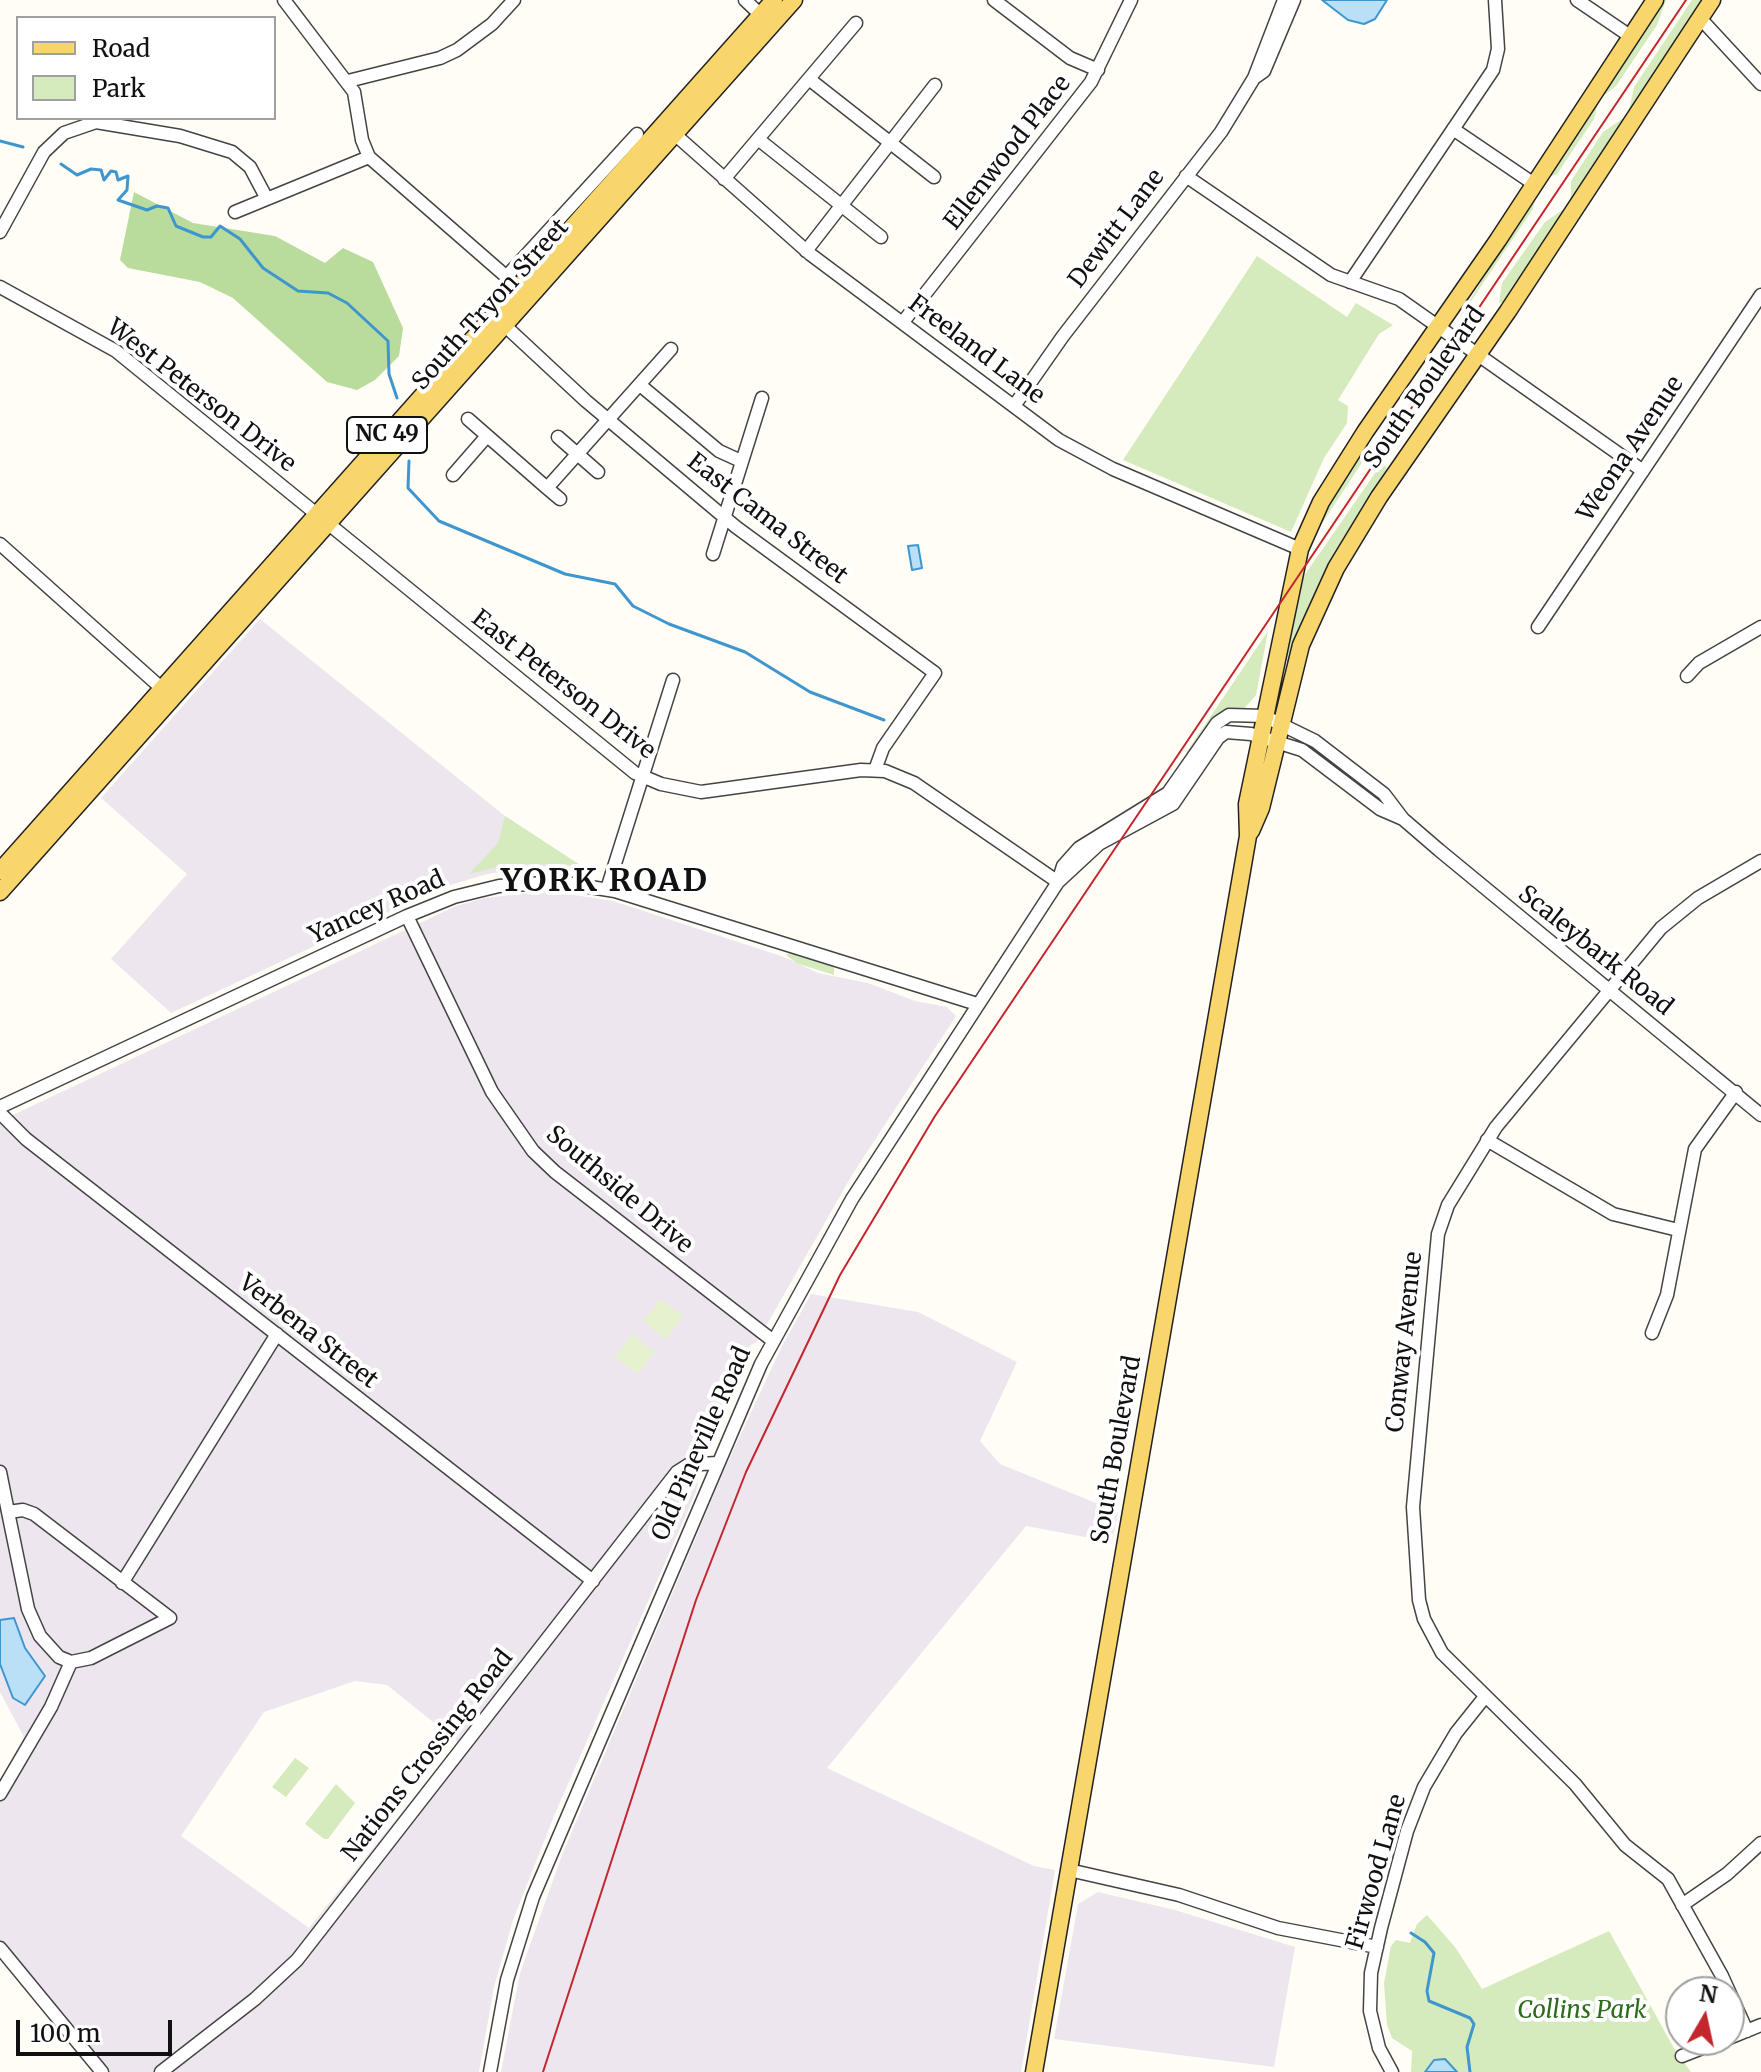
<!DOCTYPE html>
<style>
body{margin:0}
#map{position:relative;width:1761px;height:2072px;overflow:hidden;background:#fffdf5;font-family:Merriweather,serif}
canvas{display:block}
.legend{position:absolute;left:16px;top:16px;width:260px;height:104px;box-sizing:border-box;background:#fff;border:2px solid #a0a0a0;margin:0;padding:10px 14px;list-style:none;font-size:24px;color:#111}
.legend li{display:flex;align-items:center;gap:16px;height:40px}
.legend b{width:40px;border:2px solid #a0a0a0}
.north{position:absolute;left:1665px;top:1976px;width:80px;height:80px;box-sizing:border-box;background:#fff;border:2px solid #a0a0a0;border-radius:50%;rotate:9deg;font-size:22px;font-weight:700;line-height:32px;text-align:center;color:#111}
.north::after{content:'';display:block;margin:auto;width:28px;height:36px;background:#c4262e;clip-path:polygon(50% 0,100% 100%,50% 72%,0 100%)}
.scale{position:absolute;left:16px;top:2020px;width:156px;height:36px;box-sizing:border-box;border:4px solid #111;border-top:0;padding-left:10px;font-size:24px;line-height:28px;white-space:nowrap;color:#111;-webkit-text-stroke:6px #fff;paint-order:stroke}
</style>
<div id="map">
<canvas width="1761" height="2072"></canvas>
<ul class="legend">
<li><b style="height:10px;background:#f9d66b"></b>Road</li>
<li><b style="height:22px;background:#d5ebbd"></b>Park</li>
</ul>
<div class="north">N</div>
<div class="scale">100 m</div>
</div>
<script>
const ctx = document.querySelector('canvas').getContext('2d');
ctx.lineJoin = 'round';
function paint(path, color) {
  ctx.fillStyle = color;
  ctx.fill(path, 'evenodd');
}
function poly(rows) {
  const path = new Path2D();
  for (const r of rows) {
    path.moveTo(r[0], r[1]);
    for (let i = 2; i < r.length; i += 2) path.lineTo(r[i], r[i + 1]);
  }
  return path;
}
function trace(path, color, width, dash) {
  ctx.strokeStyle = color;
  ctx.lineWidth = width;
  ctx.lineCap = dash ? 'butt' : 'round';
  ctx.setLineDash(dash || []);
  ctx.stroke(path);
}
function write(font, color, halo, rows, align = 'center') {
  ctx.font = font + ' Merriweather,serif';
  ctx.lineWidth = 8;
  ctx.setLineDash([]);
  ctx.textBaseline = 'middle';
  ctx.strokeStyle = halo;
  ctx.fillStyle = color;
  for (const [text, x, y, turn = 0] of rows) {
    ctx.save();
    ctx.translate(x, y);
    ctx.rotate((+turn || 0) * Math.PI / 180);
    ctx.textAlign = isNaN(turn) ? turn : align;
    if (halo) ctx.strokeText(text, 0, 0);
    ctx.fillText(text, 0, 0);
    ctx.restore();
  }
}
const industrial = poly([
 [260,619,505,816,580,865,579,872,519,869,487,874,437,889,171,1013,111,959,187,874,101,798],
 [548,891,613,901,784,957,818,973,868,983,915,1001,947,1007,956,1016,852,1175,757,1342,751,1345,717,1433,706,1442,694,1478,698,1483,696,1492,554,1816,513,1920,494,1987,479,2072,99,2072,0,1948,0,1780,24,1737,0,1692,0,1121,456,906,484,898],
 [355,1681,387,1685,458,1742,309,1928,181,1836,264,1712],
 [811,1294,918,1312,1017,1362,980,1441,1000,1464,1118,1512,1112,1542,1026,1526,827,1768,1034,1866,1055,1870,1021,2072,501,2072,520,1973,562,1855,726,1466,782,1346],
 [1098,1892,1175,1910,1295,1947,1274,2067,1054,2039,1078,1904]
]);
const green = poly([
 [1663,0,1666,0,1657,25,1616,86,1599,99,1594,119,1557,174,1547,178,1536,193,1533,209,1457,322,1542,180],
 [1692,0,1703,0,1505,302,1499,303,1502,283,1545,222,1567,207,1571,196,1571,181,1603,132,1628,115,1634,87],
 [1257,256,1347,317,1356,303,1393,325,1379,334,1338,400,1348,406,1347,423,1324,458,1291,532,1123,460],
 [1361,452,1367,455,1315,534,1341,483],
 [1382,463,1387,468,1322,581,1289,662,1285,660,1297,586],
 [1268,631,1256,695,1242,711,1233,712,1190,754,1186,753],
 [505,816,580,865,511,864,469,874,498,843],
 [791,952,834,966,834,975,796,963,786,955],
 [295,1758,309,1768,286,1797,272,1787],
 [336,1784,355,1803,328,1839,324,1839,305,1824],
 [1427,1915,1455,1947,1482,1989,1609,1931,1675,2050,1691,2072,1411,2072,1412,2051,1392,2038,1387,2025,1384,1983,1391,1946,1396,1940,1410,1943,1417,1924]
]);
const forest = poly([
 [134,192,193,223,275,236,325,263,343,248,373,262,403,328,399,356,375,380,357,390,327,382,233,298,200,282,128,268,120,260]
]);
const pitch = poly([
 [660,1299,683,1316,666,1339,643,1321],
 [632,1334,655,1352,638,1374,615,1357]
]);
const water = poly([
 [1322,0,1387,0,1375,19,1364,24,1348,20,1322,0],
 [918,545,922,568,912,570,908,546,918,545],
 [14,1618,25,1648,45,1676,25,1705,13,1698,0,1664,0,1620,14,1618],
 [1445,2059,1457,2072,1425,2072,1434,2060,1445,2059]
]);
const stream = poly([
 [0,141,23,147],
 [61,164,77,175,91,169,101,170,104,180,111,171,116,172,118,180,128,176,127,190,118,200,147,210,157,206,168,208,176,226,203,237,211,237,220,226,240,239,263,268,298,291,328,293,347,303,388,341,389,374,397,398],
 [409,461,408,488,439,521,565,574,615,584,633,606,669,624,745,652,810,692,884,720],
 [1411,1933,1425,1942,1434,1953,1427,1991,1429,2001,1470,2018,1474,2024,1467,2047,1470,2072]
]);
const minor = poly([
 [284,0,354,92,362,140,369,157,524,292],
 [745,0,766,20],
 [994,0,1070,58,1098,70],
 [1577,0,1630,36],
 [1700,18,1761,84],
 [1254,78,1264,71,1294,0],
 [809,79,934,177],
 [348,81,440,58,457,50,492,24,514,0],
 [1453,129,1534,184],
 [670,130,810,254,1059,440,1113,469,1300,549],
 [758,139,881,237],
 [1186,176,1331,275,1399,299,1643,471],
 [724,179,856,23],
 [235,212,369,157],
 [0,232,44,152,64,133,96,122,180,136,232,152,250,167,267,199],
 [806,251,935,85],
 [506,277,637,134],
 [1350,282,1493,70,1498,49,1495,0],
 [0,287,116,351,635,773,661,784,701,792,861,770,885,771,914,783,1058,882],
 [501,322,586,401,736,527,935,673,883,748,875,770],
 [903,322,1091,82,1131,0],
 [640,385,719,451,741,461],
 [1014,406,1063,336,1221,132,1254,78,1284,0],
 [468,419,547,488],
 [558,437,598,472],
 [453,475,487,436],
 [560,499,547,488,671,349],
 [0,544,168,694],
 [713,554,762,398],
 [1538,627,1761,295],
 [1687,676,1699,663,1761,627],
 [1059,879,1063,866,1079,848,1168,793,1217,723,1229,715,1264,716,1315,741,1384,794,1403,819,1439,850,1761,1115],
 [607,889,673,680],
 [407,916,492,1092,533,1151,555,1172,772,1340],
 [0,1107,407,916,454,897,499,886,559,882,615,891,977,1004],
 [0,1113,26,1139,593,1581],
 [1487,1140,1613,1214,1678,1230],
 [1652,1333,1667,1295,1695,1149,1736,1092],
 [0,1472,8,1512,28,1609,40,1636,59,1657,71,1662,91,1658,170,1618,34,1514,23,1510,8,1512],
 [122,1583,277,1334],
 [0,1794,51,1707,71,1662],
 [1069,1870,1179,1895,1278,1928,1377,1947],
 [1682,1905,1727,1874,1761,1843],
 [0,1948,102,2072],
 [1747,2031,1722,1976,1668,1879,1625,1845,1575,1784,1442,1653,1424,1619,1419,1600,1413,1507,1438,1234,1448,1205,1496,1127,1661,928,1698,898,1761,861],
 [1729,2038,1761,2025],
 [1682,2056,1723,2040],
 [161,2072,255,1999,297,1960,677,1472,688,1465,716,1463],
 [490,2072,507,1980,533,1897,761,1364,852,1199,1058,882,1099,844,1173,804,1218,738,1226,732,1251,734,1302,750,1380,809,1403,819],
 [1392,2072,1379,2048,1370,2011,1371,1973,1381,1928,1407,1831,1424,1787,1456,1733,1484,1698]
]);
const major = poly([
 [1251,831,1261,808,1301,645,1336,568,1379,497,1508,311,1712,0],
 [0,871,774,0],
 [0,892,794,0],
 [1034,2072,1248,836,1247,804,1300,549,1321,502,1365,432,1498,240,1655,0]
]);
const tram = poly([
 [543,2072,696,1600,746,1472,840,1275,935,1116,1686,0]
]);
const shields = [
 [387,435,80]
];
const shieldNames = [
 ["NC 49",387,435]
];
const streetNames = [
 ["Ellenwood Place",1008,153,-52],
 ["Dewitt Lane",1117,229,-53],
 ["South Tryon Street",491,305,-48],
 ["Freeland Lane",976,350,37],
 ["South Boulevard",1425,388,-55],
 ["West Peterson Drive",201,396,38],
 ["Weona Avenue",1631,449,-56],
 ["East Cama Street",767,519,38],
 ["East Peterson Drive",563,685,38],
 ["Yancey Road",377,908,-24],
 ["Scaleybark Road",1595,951,39],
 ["Southside Drive",619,1190,40],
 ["Verbena Street",308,1332,38],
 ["Conway Avenue",1405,1342,-84],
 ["Old Pineville Road",702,1444,-66],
 ["South Boulevard",1117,1450,-80],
 ["Nations Crossing Road",428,1756,-52],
 ["Firwood Lane",1377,1872,-74]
];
const parkNames = [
 ["Collins Park",1582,2011]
];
const districtNames = [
 ["YORK ROAD",605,882]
];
paint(industrial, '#eee6ef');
paint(green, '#d5ebbd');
paint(forest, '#b9dc9c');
paint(pitch, '#e6f2cf');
paint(water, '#b9e0f7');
trace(water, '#3f96cf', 2);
trace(stream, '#3f96cf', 3);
trace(minor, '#444', 15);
trace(major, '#222', 19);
trace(minor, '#fff', 12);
trace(major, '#f9d66b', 16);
trace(tram, '#c4262e', 2);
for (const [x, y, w] of shields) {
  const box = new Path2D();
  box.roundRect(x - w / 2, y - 18, w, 36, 6);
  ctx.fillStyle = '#fff';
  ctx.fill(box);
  trace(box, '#111', 2);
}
write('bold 22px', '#111', null, shieldNames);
write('24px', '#111', '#fff', streetNames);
write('italic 24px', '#2f6b1f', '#fff', parkNames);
ctx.letterSpacing = '2px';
write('bold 32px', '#111', '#fff', districtNames);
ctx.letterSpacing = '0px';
</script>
